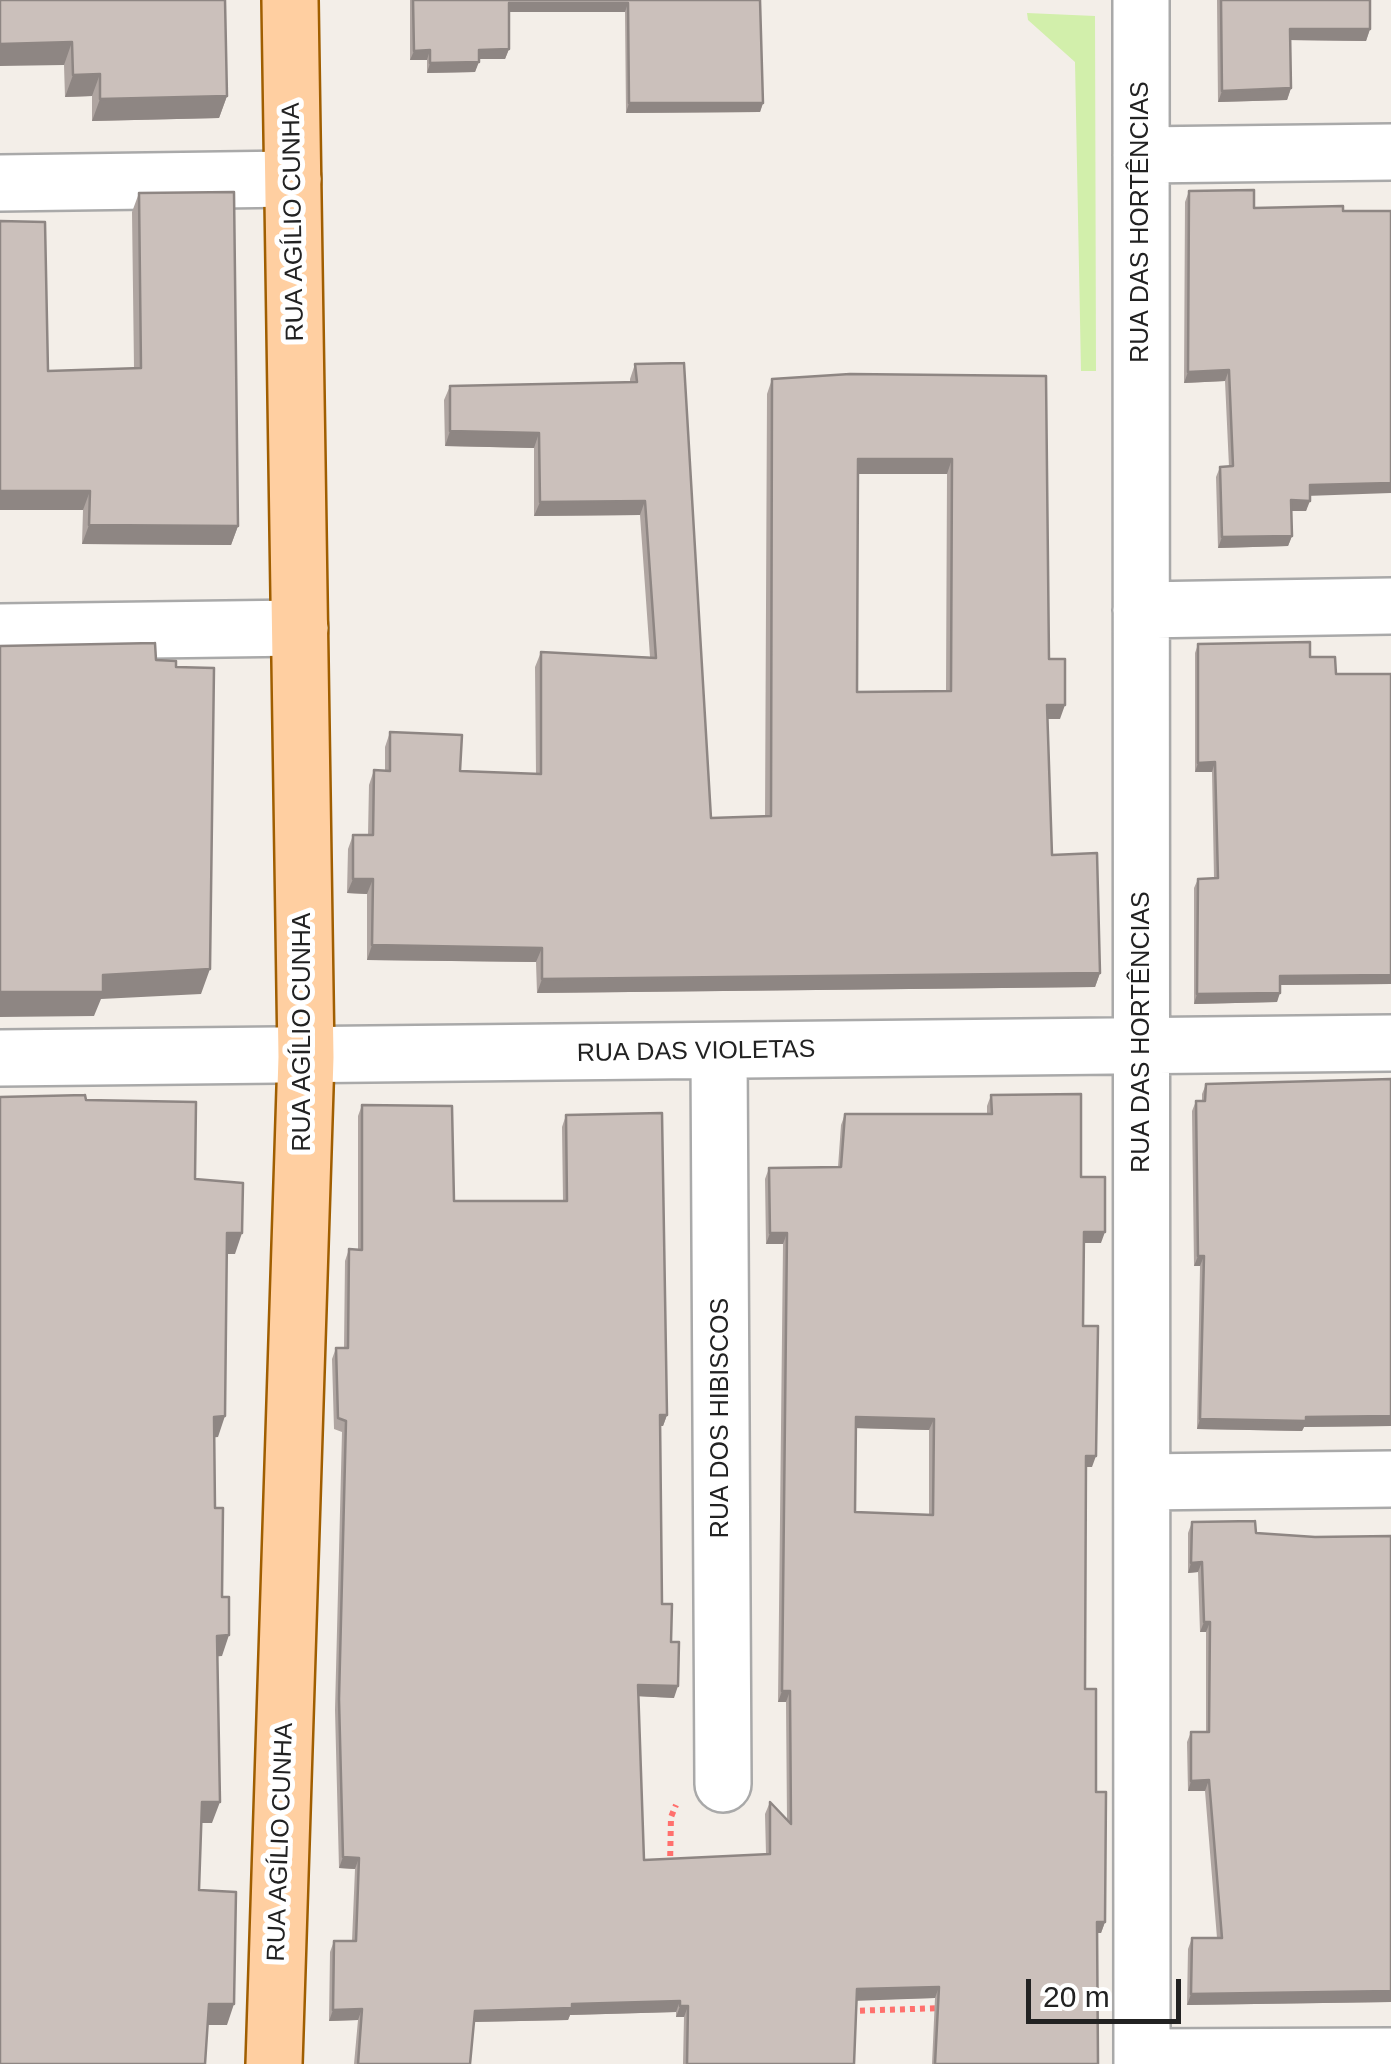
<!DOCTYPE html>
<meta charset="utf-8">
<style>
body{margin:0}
#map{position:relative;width:1391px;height:2064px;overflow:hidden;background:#f3eee8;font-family:Arial,sans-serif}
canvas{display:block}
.scale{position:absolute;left:1026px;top:1979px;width:155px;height:45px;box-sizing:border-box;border:5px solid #222;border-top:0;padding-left:12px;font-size:30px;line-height:35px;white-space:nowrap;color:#222;-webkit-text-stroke:8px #fff;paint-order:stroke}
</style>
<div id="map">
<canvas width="1391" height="2064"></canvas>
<div class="scale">20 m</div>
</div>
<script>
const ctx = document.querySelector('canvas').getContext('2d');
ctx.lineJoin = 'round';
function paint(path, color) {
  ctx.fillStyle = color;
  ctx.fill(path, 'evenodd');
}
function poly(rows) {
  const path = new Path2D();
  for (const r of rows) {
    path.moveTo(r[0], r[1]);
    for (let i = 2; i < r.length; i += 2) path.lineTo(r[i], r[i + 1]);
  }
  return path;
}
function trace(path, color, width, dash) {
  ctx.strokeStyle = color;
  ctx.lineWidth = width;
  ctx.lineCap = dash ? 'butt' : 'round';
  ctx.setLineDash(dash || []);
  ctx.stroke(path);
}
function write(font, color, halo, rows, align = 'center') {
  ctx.font = font + ' Arial,sans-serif';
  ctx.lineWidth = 10;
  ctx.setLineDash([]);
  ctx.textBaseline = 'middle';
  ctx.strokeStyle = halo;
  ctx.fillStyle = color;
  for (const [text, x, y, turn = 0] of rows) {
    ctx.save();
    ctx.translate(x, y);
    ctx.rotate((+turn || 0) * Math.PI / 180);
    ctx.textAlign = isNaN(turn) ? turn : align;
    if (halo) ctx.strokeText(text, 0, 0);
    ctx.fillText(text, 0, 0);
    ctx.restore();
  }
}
const grass = poly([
 [1027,13,1095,16,1096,371,1081,371,1075,62,1028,20]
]);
const path = poly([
 [670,1866,671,1817,676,1805],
 [850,2011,943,2008]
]);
const minor = poly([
 [1141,0,1142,2064],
 [1141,155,1391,152],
 [0,183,293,179],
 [1141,610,1391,606],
 [0,632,300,628],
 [719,1052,723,1784],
 [0,1058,1391,1043],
 [1142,1482,1391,1479],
 [1142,2057,1391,2056]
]);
const major = poly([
 [274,2064,306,1057,290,0]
]);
const wall = poly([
 [0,0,227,96,219,118,92,121,92,96,65,97,64,65],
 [410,0,760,0,763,103,760,112,626,113,625,12,509,12,509,49,505,59,479,59,475,72,427,73,427,60,410,60],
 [1217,0,1370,0,1370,29,1366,41,1290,40,1291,88,1287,100,1218,102],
 [1189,191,1254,208,1310,496,1306,511,1291,511,1292,536,1288,546,1218,548,1216,477,1220,467,1229,467,1225,381,1184,383,1185,202],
 [139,193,238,526,231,545,82,544,83,510,0,510,0,221,48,371,134,368,132,212],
 [635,364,711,818,765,817,767,394,772,379,1046,376,1049,659,1060,719,1048,719,1052,855,1100,973,1095,987,537,993,536,962,367,960,367,894,347,893,348,849,353,835,368,835,369,785,374,770,385,770,385,747,390,732,460,771,536,774,535,667,541,652,650,657,640,515,534,516,534,448,445,446,444,400,450,386,630,382,630,379],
 [858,474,947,474,946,691,857,692],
 [1198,644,1310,657,1336,674,1391,984,1280,985,1277,1002,1194,1004,1194,888,1198,879,1214,878,1212,772,1195,772,1195,653],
 [1391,1079,1391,1426,1304,1427,1302,1431,1197,1429,1200,1266,1194,1266,1192,1111,1196,1101,1202,1101,1202,1094,1206,1084],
 [991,1095,1081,1177,1101,1243,1084,1243,1083,1326,1092,1467,1086,1467,1085,1689,1096,1792,1105,1922,1101,1933,1097,1933,1098,2064,932,2064,935,1998,856,2000,854,2064,683,2064,684,2017,676,2017,676,2012,570,2015,568,2020,474,2022,470,2064,354,2064,358,2020,329,2021,330,1952,334,1941,352,1941,355,1869,339,1868,335,1710,342,1432,334,1429,332,1359,336,1348,344,1348,345,1261,349,1249,358,1250,358,1116,362,1105,454,1201,563,1201,562,1127,566,1115,667,1415,663,1426,660,1426,662,1604,671,1642,674,1698,638,1696,644,1860,766,1854,765,1814,770,1802,787,1820,786,1702,778,1702,783,1244,766,1244,765,1179,769,1168,838,1167,841,1125,845,1114,987,1114,987,1106],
 [856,1428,929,1430,929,1515,855,1512],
 [1192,1522,1256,1533,1391,2002,1187,2005,1188,1949,1192,1938,1217,1938,1205,1791,1188,1791,1187,1742,1191,1732,1206,1732,1206,1632,1200,1632,1198,1572,1188,1573,1188,1533]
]);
const shadedWall = poly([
 [509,3,628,3,625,12,506,12],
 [1290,29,1370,29,1366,41,1286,40],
 [72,42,64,65,0,66,0,44],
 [509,49,505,59,475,59,479,50],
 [430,50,427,60,410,60,414,51],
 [479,62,475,72,427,73,430,63],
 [100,74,92,96,65,97,73,75],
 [1291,88,1287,100,1218,102,1222,91],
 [227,96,219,118,92,121,100,99],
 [629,103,763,103,760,112,626,113],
 [1229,370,1225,381,1184,383,1188,372],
 [450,431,539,433,534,448,445,446],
 [858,459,952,459,947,474,852,474],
 [1391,483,1391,493,1306,496,1310,485],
 [0,491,90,491,83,510,0,510],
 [1291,500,1310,501,1306,511,1287,511],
 [645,501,640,515,534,516,540,502],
 [89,525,238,526,231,545,82,544],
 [1292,536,1288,546,1218,548,1222,537],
 [1047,705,1065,705,1060,719,1042,719],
 [1215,762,1212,772,1195,772,1198,763],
 [353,879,373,879,367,894,347,893],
 [372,945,542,948,536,962,367,960],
 [210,969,201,994,101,999,94,1016,0,1017,0,992,103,975],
 [1100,973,1095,987,537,993,542,979],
 [1391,975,1391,984,1276,985,1280,976],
 [1280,993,1277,1002,1194,1004,1197,994],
 [1084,1232,1105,1232,1101,1243,1080,1243],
 [227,1233,242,1233,235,1254,220,1254],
 [770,1233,787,1233,783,1244,766,1244],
 [1198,1256,1204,1256,1200,1266,1194,1266],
 [660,1415,667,1415,663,1426,656,1426],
 [225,1416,218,1437,206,1438,214,1417],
 [1391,1416,1391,1426,1304,1427,1302,1431,1197,1429,1200,1419],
 [856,1417,934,1419,929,1430,852,1428],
 [1086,1456,1096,1456,1092,1467,1082,1467],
 [1202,1562,1198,1572,1188,1573,1191,1563],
 [1204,1622,1210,1622,1206,1632,1200,1632],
 [229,1635,222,1656,209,1657,217,1636],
 [638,1685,678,1686,674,1698,634,1696],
 [782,1691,790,1691,786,1702,778,1702],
 [1209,1780,1205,1791,1188,1791,1191,1781],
 [202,1802,220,1802,212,1823,194,1823],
 [343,1857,359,1858,355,1869,339,1868],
 [1097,1922,1105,1922,1101,1933,1093,1933],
 [939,1987,935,1998,852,2001,857,1989],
 [1391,1991,1391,2002,1187,2005,1191,1994],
 [680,2001,676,2012,570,2015,568,2020,471,2022,475,2011,572,2004],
 [209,2004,234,2004,227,2025,201,2025],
 [680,2006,688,2006,684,2017,676,2017],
 [362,2009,358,2020,329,2021,333,2010]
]);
const building = poly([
 [0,0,225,0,227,96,100,99,100,74,73,75,72,42,0,44,0,0],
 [413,0,760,0,763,103,629,103,628,3,509,3,509,49,479,50,479,62,430,63,430,50,414,51,413,0],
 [1221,0,1370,0,1370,29,1290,29,1291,88,1222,91,1221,0],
 [1254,190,1254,208,1343,206,1343,211,1391,211,1391,483,1310,485,1310,501,1291,500,1292,536,1222,537,1220,467,1233,466,1229,370,1188,372,1189,191,1254,190],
 [234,192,238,526,89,525,90,491,0,491,0,221,45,222,48,371,141,368,139,193,234,192],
 [684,363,711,818,771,816,772,379,850,374,1046,376,1049,659,1065,659,1065,705,1047,705,1052,855,1097,853,1100,973,542,979,542,948,372,945,373,879,353,879,353,835,373,835,374,770,390,771,390,732,462,735,460,771,541,774,541,652,656,658,645,501,540,502,539,433,450,431,450,386,637,382,635,364,684,363],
 [858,459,952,459,951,691,857,692,858,459],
 [1310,642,1310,657,1335,657,1336,674,1391,674,1391,975,1280,976,1280,993,1197,994,1198,879,1218,878,1215,762,1198,763,1198,644,1310,642],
 [155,643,156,660,176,661,176,667,214,668,210,969,103,975,103,992,0,992,0,646,155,643],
 [1391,1079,1391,1416,1306,1417,1306,1421,1200,1419,1204,1256,1198,1256,1196,1101,1205,1101,1206,1084,1391,1079],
 [1081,1094,1081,1177,1105,1177,1105,1232,1084,1232,1083,1326,1098,1326,1096,1456,1086,1456,1085,1689,1096,1689,1096,1792,1106,1792,1105,1922,1097,1922,1098,2064,935,2064,939,1987,857,1989,854,2064,687,2064,688,2006,680,2006,680,2001,572,2004,572,2008,475,2011,470,2064,358,2064,362,2009,333,2010,334,1941,356,1941,359,1858,343,1857,339,1699,346,1421,338,1418,336,1348,348,1348,349,1249,362,1250,362,1105,452,1106,454,1201,567,1201,566,1115,662,1113,667,1415,660,1415,662,1604,672,1604,671,1642,679,1642,678,1686,638,1685,644,1860,770,1854,770,1802,791,1824,790,1691,782,1691,787,1233,770,1233,769,1168,841,1167,845,1114,992,1114,991,1095,1081,1094],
 [856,1417,934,1419,933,1515,855,1512,856,1417],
 [85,1095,86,1100,196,1102,195,1179,243,1183,242,1233,227,1233,225,1416,214,1417,215,1508,223,1508,222,1597,229,1597,229,1635,217,1636,220,1802,202,1802,199,1890,236,1892,234,2004,209,2004,205,2064,0,2064,0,1097,85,1095],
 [1255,1521,1256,1533,1315,1537,1391,1536,1391,1991,1191,1994,1192,1938,1222,1938,1209,1780,1191,1781,1191,1732,1209,1732,1210,1622,1204,1622,1202,1562,1191,1563,1192,1522,1255,1521]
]);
const streetNames = [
 ["RUA AGÍLIO CUNHA",294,222,-91],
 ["RUA DAS HORTÊNCIAS",1141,222,-90],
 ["RUA AGÍLIO CUNHA",303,1032,-90],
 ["RUA DAS HORTÊNCIAS",1142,1032,-90],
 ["RUA DAS VIOLETAS",696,1052,-1],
 ["RUA DOS HIBISCOS",721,1418,-90],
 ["RUA AGÍLIO CUNHA",281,1842,-88]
];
paint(grass, '#d2efab');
trace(minor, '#a9a9a9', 60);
trace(major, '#a05e00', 60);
trace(path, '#ff706d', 6, [5, 5]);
trace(minor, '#fff', 55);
trace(major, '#ffcfa1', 55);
paint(wall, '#afa5a1');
paint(shadedWall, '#8e8683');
paint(building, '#cbc0bb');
trace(building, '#8e8683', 2.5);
write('25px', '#222', '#fff', streetNames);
</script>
